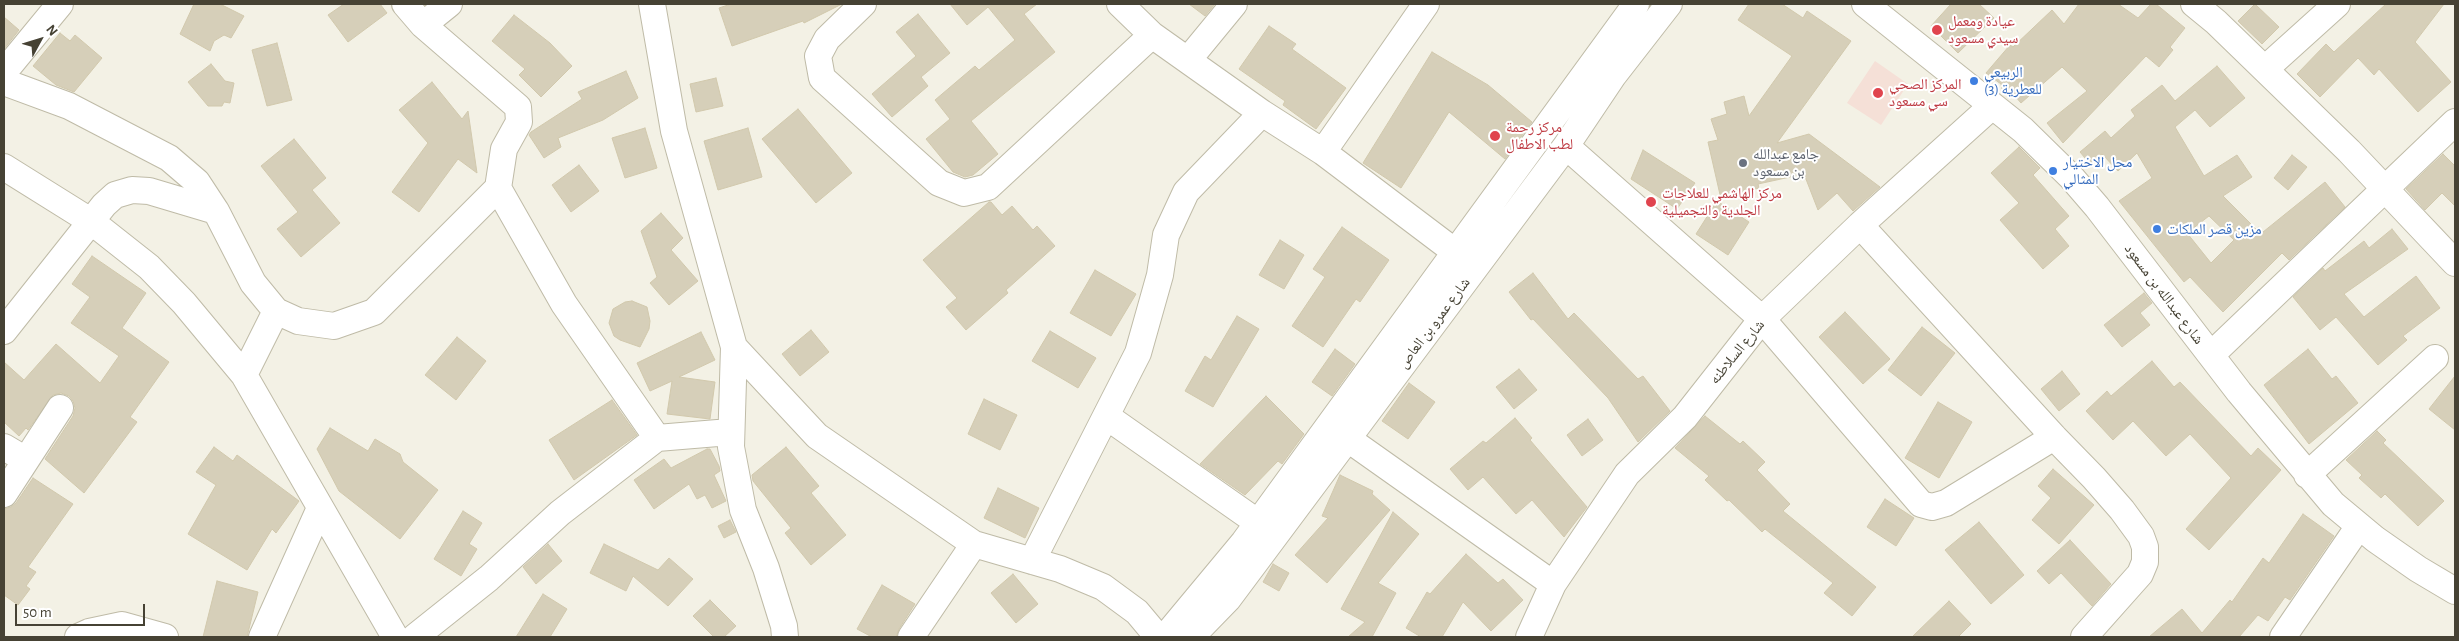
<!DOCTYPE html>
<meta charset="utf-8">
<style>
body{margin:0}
#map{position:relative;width:2459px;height:641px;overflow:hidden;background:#f3f1e5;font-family:"Alegreya Sans",sans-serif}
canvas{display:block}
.frame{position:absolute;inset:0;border:5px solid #464234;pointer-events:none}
.north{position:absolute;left:15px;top:15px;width:50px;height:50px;-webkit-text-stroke:4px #fff;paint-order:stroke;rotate:51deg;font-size:14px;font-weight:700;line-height:20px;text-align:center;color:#464234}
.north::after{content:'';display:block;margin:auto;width:18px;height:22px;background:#464234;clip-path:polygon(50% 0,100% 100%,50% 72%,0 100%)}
.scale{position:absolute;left:15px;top:604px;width:130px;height:22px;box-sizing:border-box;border:2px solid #464234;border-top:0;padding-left:6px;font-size:15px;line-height:18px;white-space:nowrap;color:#464234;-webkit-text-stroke:4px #fff;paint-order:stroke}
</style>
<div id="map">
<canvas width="2459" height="641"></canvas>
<div class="frame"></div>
<div class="north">N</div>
<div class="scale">50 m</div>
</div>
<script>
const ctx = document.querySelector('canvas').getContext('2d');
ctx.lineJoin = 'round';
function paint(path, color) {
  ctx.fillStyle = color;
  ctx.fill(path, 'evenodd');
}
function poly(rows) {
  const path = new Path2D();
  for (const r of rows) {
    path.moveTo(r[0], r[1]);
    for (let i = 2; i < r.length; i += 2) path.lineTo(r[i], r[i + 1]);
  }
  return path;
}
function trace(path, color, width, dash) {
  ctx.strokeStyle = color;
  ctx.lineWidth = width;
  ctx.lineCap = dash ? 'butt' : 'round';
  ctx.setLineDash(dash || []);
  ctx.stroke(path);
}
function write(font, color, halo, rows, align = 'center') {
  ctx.font = font + ' "Alegreya Sans","Noto Naskh Arabic",sans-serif';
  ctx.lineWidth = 4;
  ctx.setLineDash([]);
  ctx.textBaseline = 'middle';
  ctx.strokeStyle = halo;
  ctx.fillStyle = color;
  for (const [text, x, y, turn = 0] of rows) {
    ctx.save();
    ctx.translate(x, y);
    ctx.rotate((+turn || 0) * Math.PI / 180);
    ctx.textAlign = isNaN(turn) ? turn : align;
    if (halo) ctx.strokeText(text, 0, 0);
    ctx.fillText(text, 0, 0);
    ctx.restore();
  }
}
const medical = poly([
 [1875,61,1908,84,1881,125,1847,103]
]);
const building = poly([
 [194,4,220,4,244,16,231,38,224,35,214,41,210,51,180,34,194,4],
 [344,4,380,4,387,13,348,42,328,15,344,4],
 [731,4,842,4,804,23,803,21,732,46,719,8,731,4],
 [950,4,1037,4,1024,14,1055,52,971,121,998,154,973,175,965,177,953,172,926,139,950,119,935,100,975,66,979,70,1015,40,988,7,967,25,950,4],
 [1189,4,1215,4,1205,16,1189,4],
 [1749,4,1782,4,1803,18,1807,11,1851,41,1777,143,1809,134,1880,187,1853,211,1837,193,1818,210,1804,174,1758,184,1759,188,1721,199,1708,142,1718,140,1711,119,1727,114,1724,102,1744,96,1749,116,1792,56,1738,20,1749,4],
 [1951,4,1979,4,1994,18,1958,53,1931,26,1951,4],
 [2079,4,2118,4,2138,18,2151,4,2156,4,2185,28,2170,47,2173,50,2159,67,2146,56,2063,143,2047,123,2087,91,2062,67,2021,103,2009,89,2002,89,2001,84,1986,73,2010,45,2013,47,2052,10,2064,24,2079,4],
 [2255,4,2279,27,2262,44,2238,21,2255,4],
 [2386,4,2444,4,2415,42,2451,82,2418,112,2379,69,2374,75,2358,58,2320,97,2297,74,2326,44,2334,52,2386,4],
 [918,14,950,53,921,77,928,86,892,117,872,94,916,56,896,32,918,14],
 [514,15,550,43,572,66,541,97,519,75,525,69,492,41,514,15],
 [4,17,19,30,4,49,4,17],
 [1269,26,1296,44,1292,49,1346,88,1316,129,1283,105,1285,101,1239,69,1269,26],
 [60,33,70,41,75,35,102,58,74,92,56,85,33,66,60,33],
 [277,43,292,100,267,106,252,50,277,43],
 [1432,52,1488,85,1532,122,1505,159,1449,112,1401,188,1363,163,1432,52],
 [211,64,225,81,234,83,230,103,224,102,222,106,208,106,188,82,211,64],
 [2217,66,2245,98,2210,127,2195,110,2175,127,2204,176,2237,155,2252,177,2223,196,2256,229,2259,227,2263,232,2325,182,2345,207,2289,260,2282,253,2223,312,2190,277,2184,282,2119,201,2152,178,2137,153,2118,171,2102,154,2090,164,2080,152,2105,131,2111,138,2135,116,2131,110,2162,85,2175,101,2217,66],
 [2209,216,2234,240,2211,263,2187,233,2209,216],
 [626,71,638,98,603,120,558,138,561,147,544,158,529,135,531,132,582,99,578,92,626,71],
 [716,78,723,106,696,112,690,84,716,78],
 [432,82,462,119,468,111,477,173,458,159,419,212,392,192,428,143,399,110,432,82],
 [798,109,852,173,816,203,762,139,798,109],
 [645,128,657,168,625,178,612,138,645,128],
 [748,128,762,177,718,190,704,141,748,128],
 [294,139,326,178,312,190,340,223,301,257,277,229,298,212,261,166,294,139],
 [2019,147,2040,168,2033,175,2069,216,2055,229,2069,246,2043,269,2000,220,2019,203,1991,173,2019,147],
 [1643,150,1695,183,1677,209,1631,179,1643,150],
 [2443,154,2455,166,2455,206,2442,193,2425,210,2406,189,2443,154],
 [2292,155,2307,167,2288,190,2274,178,2292,155],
 [579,165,599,191,571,212,552,185,579,165],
 [1717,201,1749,222,1728,255,1696,234,1717,201],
 [989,202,991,202,1002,215,1012,206,1033,230,1037,226,1055,246,1006,290,1008,293,966,330,946,307,957,298,923,260,989,202],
 [661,213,683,238,671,250,698,281,669,305,650,283,657,277,641,231,661,213],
 [1342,227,1389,260,1360,302,1356,299,1323,347,1292,326,1325,277,1313,269,1342,227],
 [2392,229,2408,249,2344,294,2364,317,2416,276,2440,308,2403,336,2407,340,2378,365,2336,317,2320,330,2293,297,2323,268,2325,271,2364,241,2369,248,2392,229],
 [1280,240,1304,255,1284,289,1259,275,1280,240],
 [92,256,146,293,122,328,169,362,130,417,137,422,84,493,45,459,73,416,75,408,73,401,69,396,61,393,53,395,28,430,26,428,19,436,4,422,4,362,24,380,56,344,100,383,119,356,71,323,90,297,72,284,92,256],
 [1095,270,1136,294,1111,336,1070,313,1095,270],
 [1533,273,1568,319,1574,313,1638,379,1643,376,1670,411,1638,442,1608,398,1533,319,1531,320,1509,292,1533,273],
 [2144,293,2152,303,2140,313,2150,325,2122,347,2104,325,2144,293],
 [632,301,647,307,650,321,649,329,640,347,620,340,614,336,609,323,613,309,625,302,632,301],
 [1845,312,1890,359,1863,384,1819,337,1845,312],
 [1237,316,1259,329,1213,407,1185,391,1205,356,1211,360,1237,316],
 [1922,327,1955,353,1921,396,1888,370,1922,327],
 [811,330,829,352,800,376,782,354,811,330],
 [1050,331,1096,358,1078,388,1032,361,1050,331],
 [701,332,715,360,679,377,715,382,710,419,667,414,672,381,650,391,637,363,701,332],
 [457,337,486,361,456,400,425,375,457,337],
 [1335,349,1355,364,1332,396,1312,382,1335,349],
 [2308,349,2332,379,2336,376,2358,403,2309,444,2264,385,2308,349],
 [2152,361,2174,387,2180,382,2251,456,2258,448,2281,470,2209,550,2186,529,2231,478,2190,434,2166,456,2133,421,2113,440,2086,411,2107,391,2111,396,2152,361],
 [1519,369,1537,390,1514,409,1496,387,1519,369],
 [2062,371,2080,394,2059,411,2041,389,2062,371],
 [2455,376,2455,430,2429,409,2455,376],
 [1409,383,1435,402,1408,439,1382,421,1409,383],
 [1266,396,1304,434,1282,464,1278,461,1245,495,1200,464,1266,396],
 [984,399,1017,415,1000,450,968,434,984,399],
 [612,400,637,435,574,480,549,440,612,400],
 [1938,402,1972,422,1939,478,1905,458,1938,402],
 [1705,416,1740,444,1743,441,1765,462,1757,470,1790,504,1783,511,1876,587,1852,616,1824,593,1833,583,1765,529,1762,532,1729,500,1727,501,1705,480,1709,476,1675,448,1705,416],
 [1515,418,1532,438,1530,440,1587,507,1564,537,1532,500,1516,514,1483,477,1468,490,1450,469,1483,441,1486,443,1515,418],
 [1588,419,1603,440,1582,456,1567,435,1588,419],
 [330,428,368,451,375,439,400,454,403,462,438,490,400,539,339,491,317,449,330,428],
 [2377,431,2386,440,2383,443,2444,501,2418,526,2385,494,2381,498,2359,478,2362,475,2346,460,2377,431],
 [214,447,233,461,237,455,299,501,276,533,272,529,247,570,188,534,216,485,196,472,214,447],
 [786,447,819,486,811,493,846,535,811,565,785,533,791,528,753,481,752,475,786,447],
 [707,449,710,449,719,466,720,471,714,475,726,501,712,508,705,495,697,499,689,484,654,509,634,480,664,459,671,468,707,449],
 [2053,469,2094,505,2059,544,2032,520,2051,498,2038,486,2053,469],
 [1340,475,1373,491,1372,494,1390,510,1327,583,1295,555,1328,518,1322,516,1340,475],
 [33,478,73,504,28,567,36,572,26,586,30,589,18,605,4,595,4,509,11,507,16,503,33,478],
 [998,488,1039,508,1025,538,984,518,998,488],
 [1885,499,1914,518,1896,546,1867,527,1885,499],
 [463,511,482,523,469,544,477,549,461,576,434,559,463,511],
 [1393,512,1419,534,1378,583,1396,593,1372,637,1348,637,1365,622,1341,609,1393,512],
 [2303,514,2334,536,2290,600,2285,597,2268,621,2258,615,2239,637,2149,637,2182,609,2202,633,2230,600,2232,602,2263,558,2269,563,2303,514],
 [730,520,736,532,724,538,718,526,730,520],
 [1979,522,2024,575,1991,604,1945,550,1979,522],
 [2070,540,2111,584,2092,606,2061,573,2049,584,2037,571,2070,540],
 [548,544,562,561,536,584,523,567,548,544],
 [604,544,658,570,669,558,693,579,668,606,633,576,626,591,590,573,604,544],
 [1466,554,1498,583,1503,579,1523,600,1491,631,1463,602,1442,637,1421,637,1406,628,1427,592,1430,594,1466,554],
 [1273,564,1289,573,1279,591,1263,582,1273,564],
 [1013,574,1038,604,1016,623,991,593,1013,574],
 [217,581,258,592,247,637,203,637,217,581],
 [882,585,915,604,899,629,896,637,872,637,857,629,882,585],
 [543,594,567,609,550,637,516,637,543,594],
 [710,600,736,626,724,637,714,637,693,616,710,600],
 [1949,601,1971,624,1958,637,1912,637,1949,601]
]);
const minor = poly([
 [652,4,674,131,734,347,817,436,974,544,1060,569,1103,587,1137,612,1158,637],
 [863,4,827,39,818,56,822,78,939,183,964,193,988,187,1152,35],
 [1120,4,1152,35,1262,113,1323,152,1454,251],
 [1865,4,2023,130,2072,178,2097,207,2239,392,2333,504,2375,539,2418,569,2455,591],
 [2194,4,2216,22,2349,151,2455,263],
 [423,25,449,4],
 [1188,60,1234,4],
 [2265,69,2337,4],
 [4,72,60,4],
 [4,82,69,106,169,158,197,182,216,211],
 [1566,146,1762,319,1921,504,1932,507,1946,503,2054,437],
 [1323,152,1426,4],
 [4,167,92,222,149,267,184,303,244,375,395,637],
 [498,188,564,304,657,438],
 [1860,225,2054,437,2094,478,2122,510,2141,536,2145,547,2145,562,2140,574,2084,637],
 [4,331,104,205,115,195,132,190,149,191,216,211,253,283,276,311,298,321,334,326,374,312,498,188,504,149,519,122,518,107,423,25,405,4],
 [734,347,731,447,743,510,766,568,784,626,785,637],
 [2211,355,2455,122],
 [244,375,276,311],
 [1106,416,1257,522],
 [1348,439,1553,584],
 [4,447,26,460],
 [2307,475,2435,358],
 [4,494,60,408],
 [1032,561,1138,353,1160,275,1166,235,1186,192,1262,113],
 [78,637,89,632,122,625,165,637],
 [262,637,320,508],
 [415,637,489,578,560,513,657,438,730,432],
 [911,637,974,544],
 [1165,637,1244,542,1636,4],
 [1191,637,1228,599,1566,146,1613,76,1669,4],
 [1529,637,1553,584,1627,474,1685,417,1762,319,1860,225,1992,106],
 [2283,637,2359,526]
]);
const markers = [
 [1937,30,6,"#e0444e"],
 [1974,81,5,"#3f7fe0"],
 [1878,93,6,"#e0444e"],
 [1495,136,6,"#e0444e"],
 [1743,163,5,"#6b7280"],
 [2053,171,5,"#3f7fe0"],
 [1651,202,6,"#e0444e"],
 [2157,229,5,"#3f7fe0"]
];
const healthNames = [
 ["عيادة ومعمل",1948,21],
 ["سيدي مسعود",1948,38],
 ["المركز الصحي",1889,84],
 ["سي مسعود",1889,101],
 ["مركز رحمة",1506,127],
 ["لطب الاطفال",1506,144],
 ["مركز الهاشمي للعلاجات",1662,193],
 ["الجلدية والتجميلية",1662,210]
];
const shopNames = [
 ["الربيعي",1984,72],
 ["(3) للعطرية",1984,89],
 ["محل الاختيار",2063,162],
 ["المثالي",2063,179],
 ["مزين قصر الملكات",2167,229]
];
const worshipNames = [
 ["جامع عبدالله",1753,154],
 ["بن مسعود",1753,171]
];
const streetNames = [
 ["شارع عبدالله بن مسعود",2164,294,53],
 ["شارع عمرو بن العاص",1434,323,-53],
 ["شارع السلاطنه",1737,352,-51]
];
paint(medical, '#f5e0d7');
paint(building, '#d6cfb9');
trace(building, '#d1c8ac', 1);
trace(minor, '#bfbba7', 28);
trace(minor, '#fff', 26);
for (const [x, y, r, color] of markers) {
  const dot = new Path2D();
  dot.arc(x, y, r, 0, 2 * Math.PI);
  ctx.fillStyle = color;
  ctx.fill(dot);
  trace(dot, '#fff', 2);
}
write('15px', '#be3a42', '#fff', healthNames, 'left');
write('15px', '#366cbe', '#fff', shopNames, 'left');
write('15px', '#5b616d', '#fff', worshipNames, 'left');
write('15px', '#464234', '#fff', streetNames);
</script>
